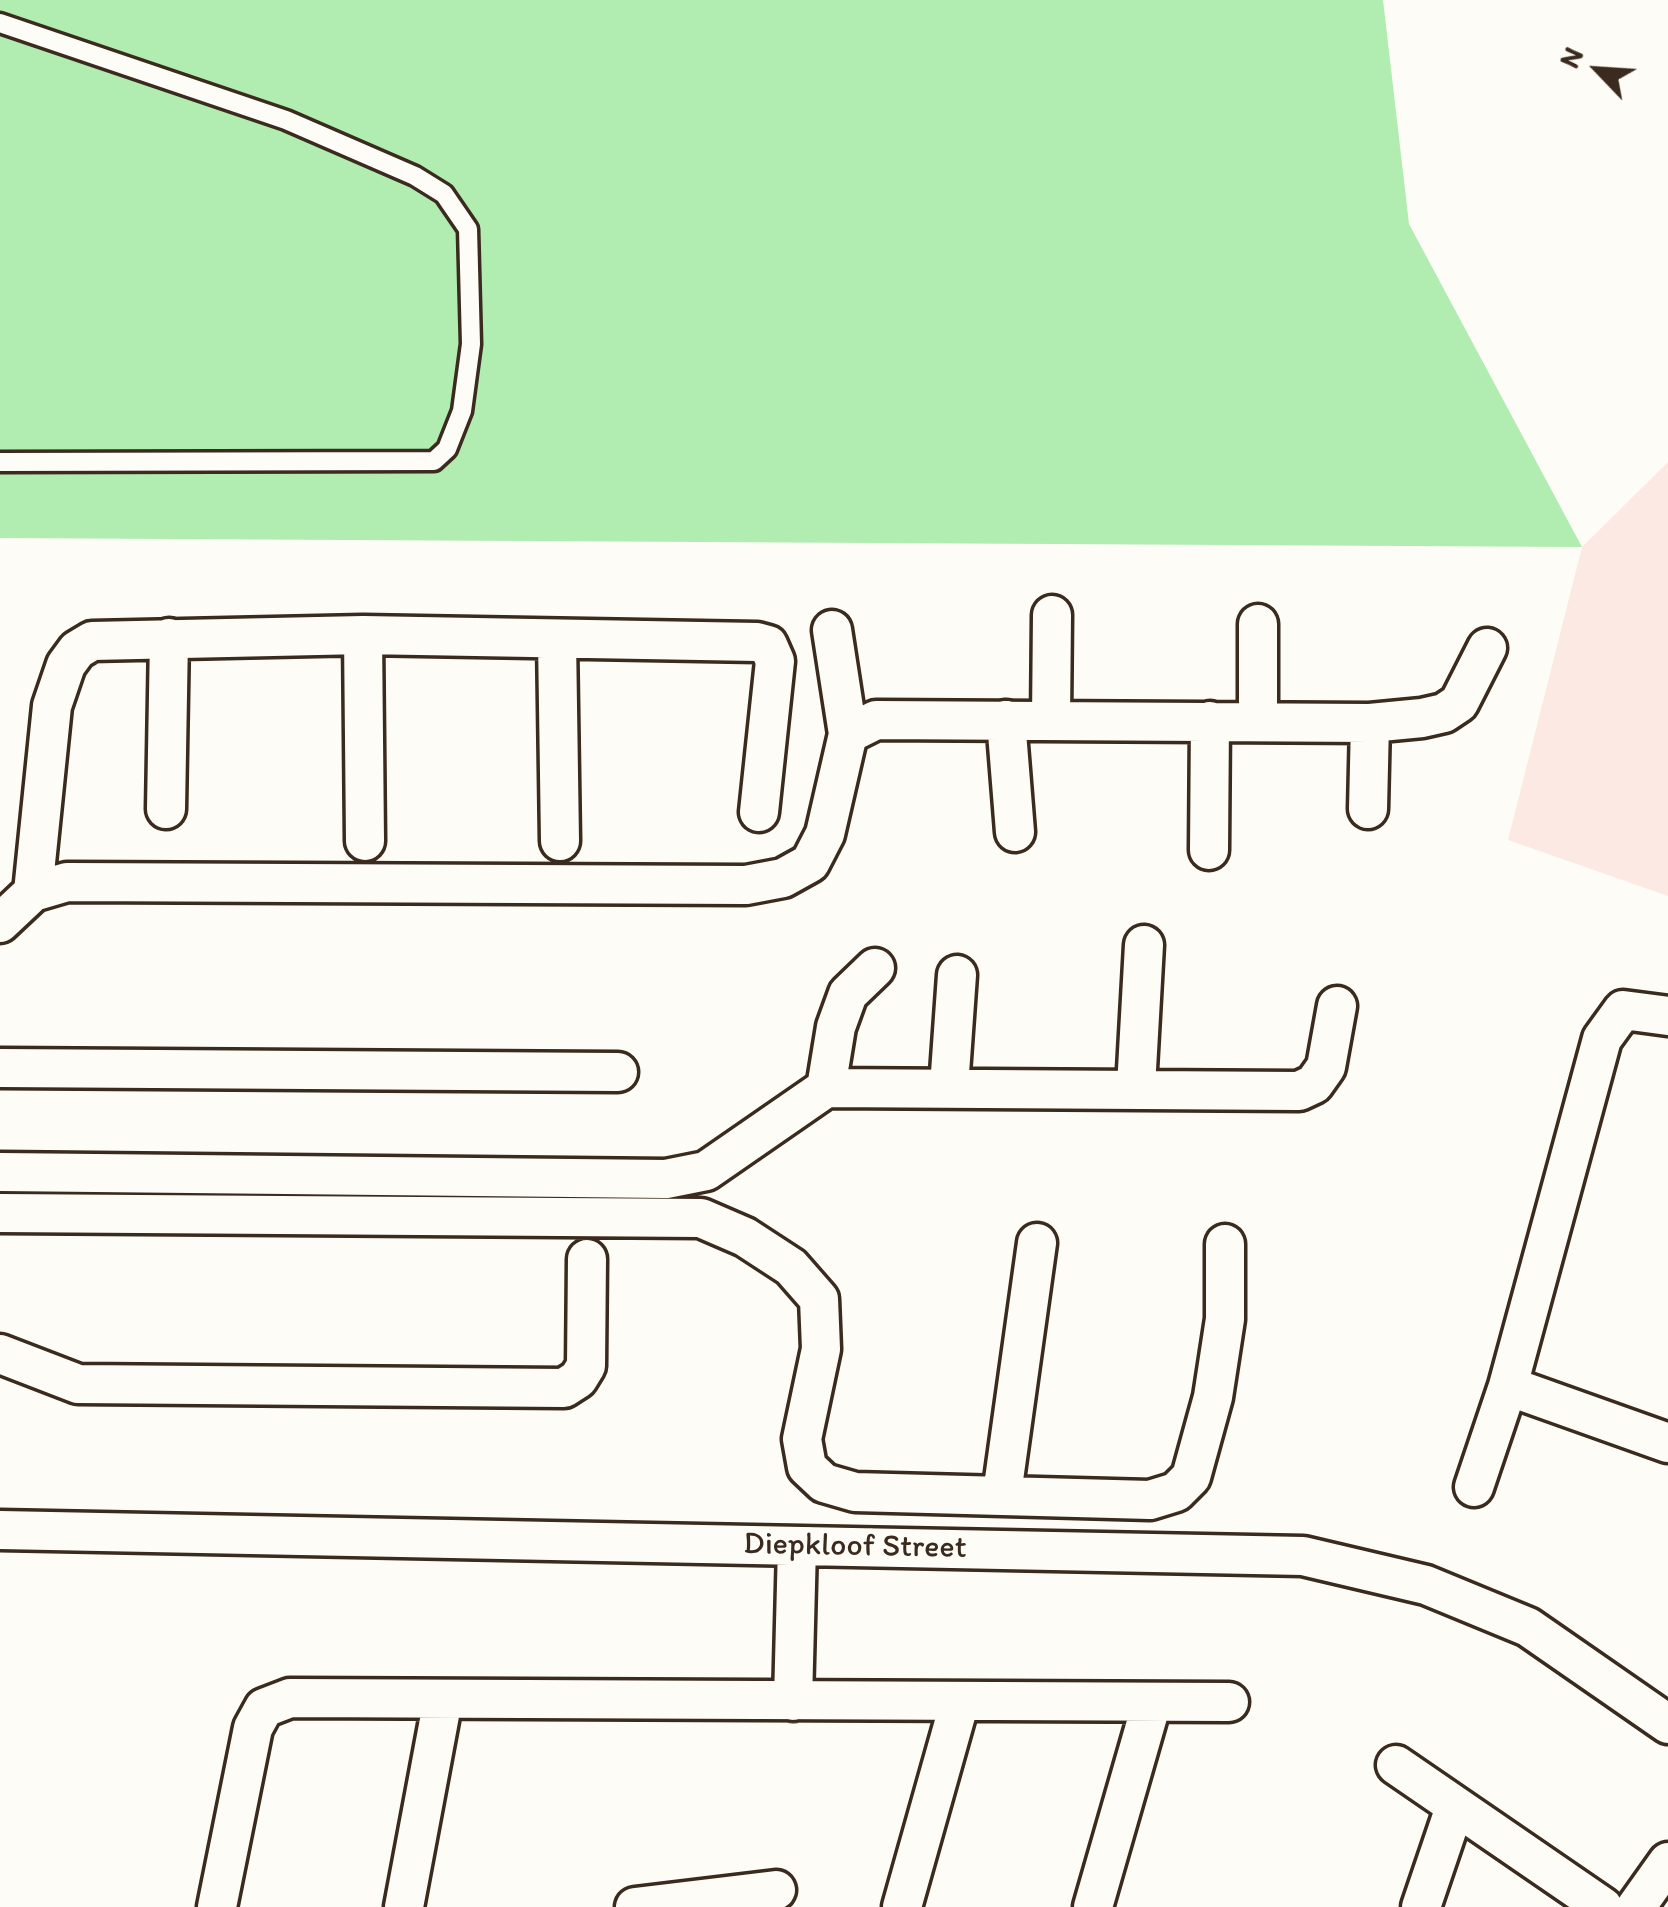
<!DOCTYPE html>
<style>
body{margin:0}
#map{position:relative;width:1668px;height:1907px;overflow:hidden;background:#fdfcf7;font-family:Itim,sans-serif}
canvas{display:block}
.north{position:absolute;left:1548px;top:20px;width:100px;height:100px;-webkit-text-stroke:8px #fdfcf7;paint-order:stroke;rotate:295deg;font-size:28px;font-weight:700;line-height:40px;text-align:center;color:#3b2a1e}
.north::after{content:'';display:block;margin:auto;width:35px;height:45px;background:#3b2a1e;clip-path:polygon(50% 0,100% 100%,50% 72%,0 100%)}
</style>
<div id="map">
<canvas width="1668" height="1907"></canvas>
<div class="north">N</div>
</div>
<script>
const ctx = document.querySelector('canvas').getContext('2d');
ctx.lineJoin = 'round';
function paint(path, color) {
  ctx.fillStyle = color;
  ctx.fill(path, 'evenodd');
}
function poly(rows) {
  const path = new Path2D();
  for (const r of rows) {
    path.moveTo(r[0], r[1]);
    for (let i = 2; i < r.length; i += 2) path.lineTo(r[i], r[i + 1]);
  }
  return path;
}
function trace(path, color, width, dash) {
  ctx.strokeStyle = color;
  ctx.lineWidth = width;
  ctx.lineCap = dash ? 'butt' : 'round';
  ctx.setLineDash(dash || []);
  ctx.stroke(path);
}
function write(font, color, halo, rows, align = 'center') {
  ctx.font = font + ' Itim,sans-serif';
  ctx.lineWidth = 10;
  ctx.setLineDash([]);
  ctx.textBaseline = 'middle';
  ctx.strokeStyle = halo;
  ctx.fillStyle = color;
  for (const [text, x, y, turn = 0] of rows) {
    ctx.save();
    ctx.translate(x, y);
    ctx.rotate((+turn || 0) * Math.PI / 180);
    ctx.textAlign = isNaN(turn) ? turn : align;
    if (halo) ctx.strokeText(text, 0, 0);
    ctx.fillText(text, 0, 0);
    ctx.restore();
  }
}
const built = poly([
 [1668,462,1668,896,1508,840,1582,547]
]);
const green = poly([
 [0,0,1383,0,1409,224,1582,547,0,538]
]);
const lane = poly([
 [0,23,286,120,415,176,444,194,468,229,471,344,462,411,447,449,434,461,0,462]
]);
const street = poly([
 [832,630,848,734],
 [363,635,365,841],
 [557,639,560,841],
 [1006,720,1015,832],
 [1051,720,1052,615],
 [1258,722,1258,624],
 [166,809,169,638],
 [1368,809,1370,723],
 [1209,850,1210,721],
 [33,892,52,706,66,665,77,650,92,641,363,635,757,642,768,645,775,661,759,812],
 [0,923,33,892,67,882,746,885,783,878,810,863,825,834,848,734,876,720,1370,723,1422,718,1444,713,1459,703,1487,648],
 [0,1068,618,1072],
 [949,1087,957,975],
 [1136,1087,1144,945],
 [826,1088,1299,1091,1314,1084,1326,1067,1337,1006],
 [0,1172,666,1179,706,1171,826,1088,836,1027,848,994,875,968],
 [0,1213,701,1218,745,1237,791,1267,819,1299,821,1349,802,1439,807,1467,824,1483,855,1492,1150,1500,1176,1492,1191,1477,1213,1397,1225,1319,1225,1244],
 [0,1354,78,1384,564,1388,578,1379,586,1366,587,1259],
 [1508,1386,1668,1443],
 [1474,1487,1508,1386,1602,1039,1623,1010,1668,1016],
 [1002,1494,1037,1243],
 [0,1530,1303,1556,1426,1585,1528,1627,1668,1724],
 [793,1701,797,1546],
 [1396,1765,1603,1907],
 [217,1907,253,1728,264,1708,290,1698,1229,1702],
 [404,1907,443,1699],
 [635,1907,776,1890],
 [902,1907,960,1701],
 [1093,1907,1152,1702],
 [1421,1907,1455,1807],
 [1636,1907,1668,1862]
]);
const streetNames = [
 ["Diepkloof Street",855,1547,1]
];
paint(built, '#fce9e4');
paint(green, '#b1ecb0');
trace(lane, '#3b2a1e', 25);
trace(street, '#3b2a1e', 45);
trace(lane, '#fdfcf7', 18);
trace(street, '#fdfcf7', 38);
write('32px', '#3b2a1e', '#fdfcf7', streetNames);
</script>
